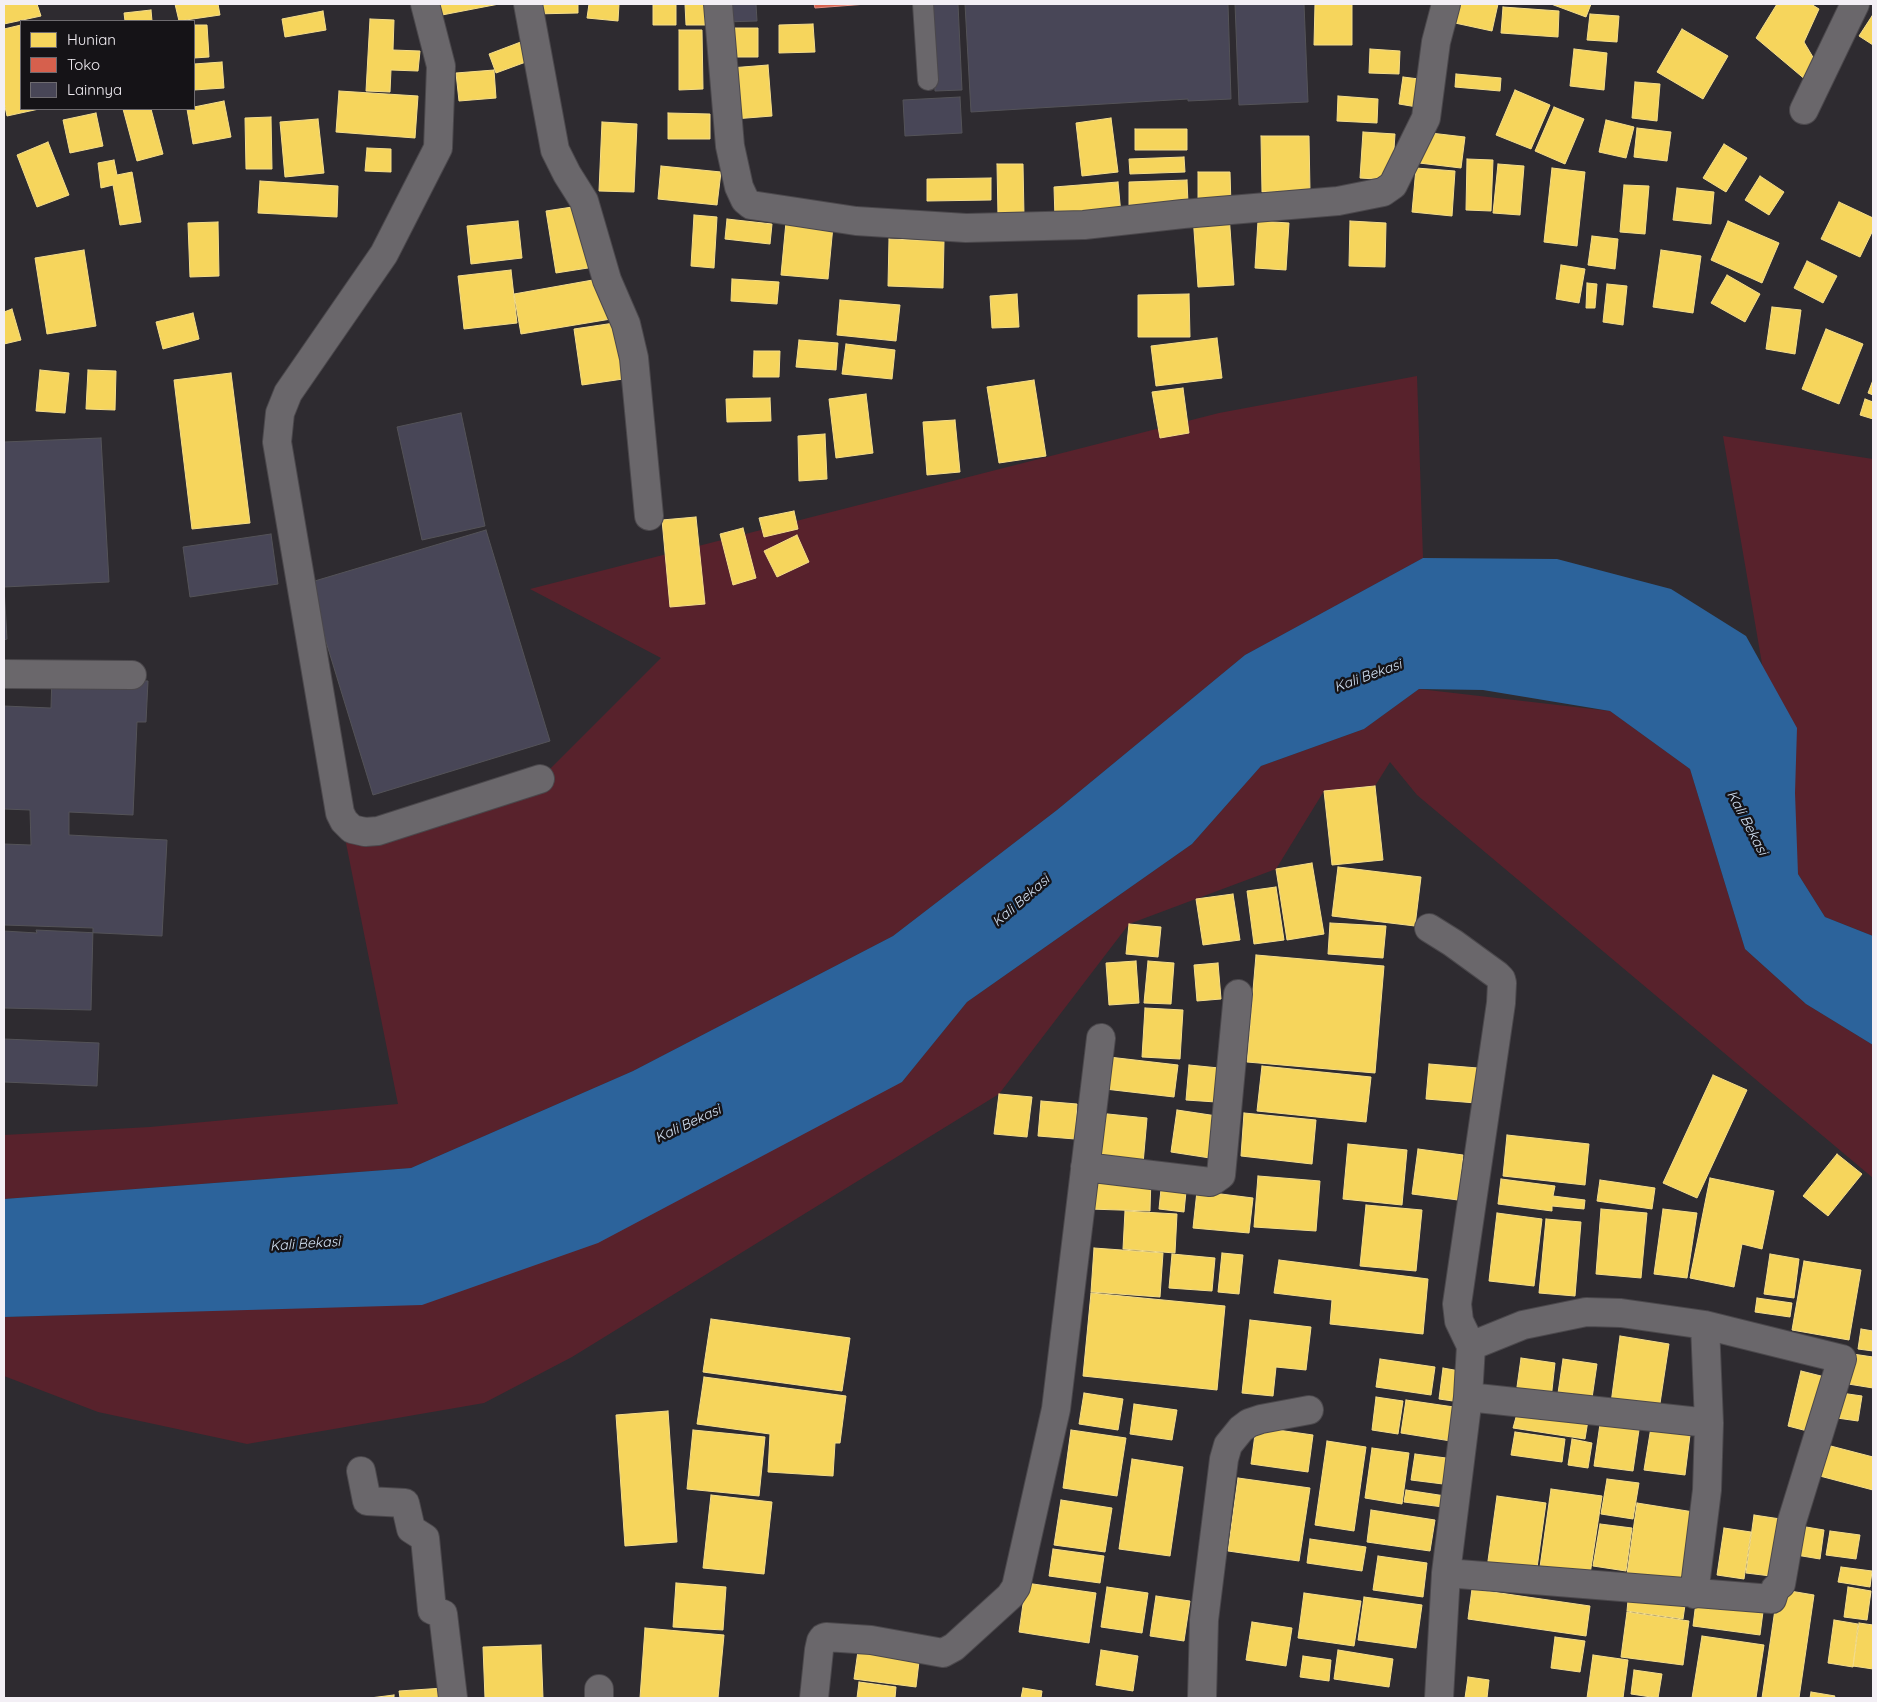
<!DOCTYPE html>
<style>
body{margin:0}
#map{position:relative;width:1877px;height:1702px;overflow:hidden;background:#2e2b30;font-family:Quicksand,sans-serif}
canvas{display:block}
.frame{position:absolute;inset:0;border:5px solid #f3eff5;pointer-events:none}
.legend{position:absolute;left:20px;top:20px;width:175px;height:90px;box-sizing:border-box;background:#151317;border:1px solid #6e6b70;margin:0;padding:6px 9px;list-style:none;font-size:15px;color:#f3eff5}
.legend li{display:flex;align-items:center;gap:10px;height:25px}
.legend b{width:25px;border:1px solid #6e6b70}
</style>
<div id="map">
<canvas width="1877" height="1702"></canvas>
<div class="frame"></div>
<ul class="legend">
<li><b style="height:14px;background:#f6d55c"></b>Hunian</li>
<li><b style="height:14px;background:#d6604d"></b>Toko</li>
<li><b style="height:14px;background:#484657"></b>Lainnya</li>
</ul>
</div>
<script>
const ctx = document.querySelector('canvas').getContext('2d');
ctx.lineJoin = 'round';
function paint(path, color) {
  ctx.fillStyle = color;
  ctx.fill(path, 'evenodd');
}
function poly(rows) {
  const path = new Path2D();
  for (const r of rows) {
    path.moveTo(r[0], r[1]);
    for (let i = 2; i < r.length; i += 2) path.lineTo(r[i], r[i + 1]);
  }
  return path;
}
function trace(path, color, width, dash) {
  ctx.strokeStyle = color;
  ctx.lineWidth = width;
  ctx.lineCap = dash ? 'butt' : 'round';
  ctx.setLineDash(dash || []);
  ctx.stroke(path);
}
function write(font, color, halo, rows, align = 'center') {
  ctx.font = font + ' Quicksand,sans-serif';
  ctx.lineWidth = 5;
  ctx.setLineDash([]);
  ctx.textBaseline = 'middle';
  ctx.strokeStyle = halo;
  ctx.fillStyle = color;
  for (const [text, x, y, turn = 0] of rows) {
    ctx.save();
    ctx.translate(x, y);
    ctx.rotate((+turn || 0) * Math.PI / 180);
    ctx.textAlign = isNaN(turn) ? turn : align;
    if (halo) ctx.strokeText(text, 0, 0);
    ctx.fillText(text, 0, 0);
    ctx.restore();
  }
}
const green = poly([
 [1417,376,1423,558,1245,655,1057,810,893,936,633,1071,411,1168,4,1199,4,1135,150,1127,398,1104,340,813,352,829,540,779,661,658,530,589,1219,413],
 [1723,436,1873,459,1873,936,1825,917,1798,874],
 [1419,689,1610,711,1690,769,1745,949,1806,1004,1873,1045,1873,1178,1417,795,1390,762,1375,786,1324,791,1276,869,1129,924,999,1094,572,1357,484,1403,247,1444,98,1412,4,1376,4,1317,111,1314,902,1082,967,1002,1192,844,1261,766,1364,729]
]);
const water = poly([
 [1423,558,1557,559,1671,589,1746,636,1797,728,1795,793,1798,874,1825,917,1873,936,1873,1045,1806,1004,1745,949,1690,769,1610,711,1483,690,1419,689,1364,729,1261,766,1192,844,967,1002,902,1082,598,1243,422,1305,4,1317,4,1199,411,1168,633,1071,893,936,1057,810,1245,655]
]);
const homes = poly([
 [4,4,37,4,41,16,4,24,4,4],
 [175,4,218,4,220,15,179,21,175,4],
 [440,4,499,4,442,15,440,4],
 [534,4,578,4,578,13,534,14,534,4],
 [589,4,619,4,618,21,587,18,589,4],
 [653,4,676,4,676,25,653,25,653,4],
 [685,4,705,4,705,25,686,25,685,4],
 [1315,4,1352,4,1352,45,1314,45,1315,4],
 [1458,4,1498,4,1492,31,1455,23,1458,4],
 [1551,4,1591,4,1586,17,1551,4],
 [1777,4,1811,4,1819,9,1804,42,1817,64,1807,81,1756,38,1777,4],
 [1503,7,1559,11,1558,37,1501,33,1503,7],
 [151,10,152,21,125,21,124,13,151,10],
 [323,11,326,30,285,37,282,19,323,11],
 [1590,14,1619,16,1617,42,1587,40,1590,14],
 [1872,16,1873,16,1873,45,1859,36,1872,16],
 [370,19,394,20,393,50,420,51,418,71,391,70,390,92,366,91,370,19],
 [813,24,815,52,779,53,779,25,813,24],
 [21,25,21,109,39,109,7,116,4,102,4,29,21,25],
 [194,25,207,25,209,57,194,58,194,25],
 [726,28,758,28,758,57,726,57,726,28],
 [1682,29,1728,56,1703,99,1657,72,1682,29],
 [679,30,702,30,703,89,679,90,679,30],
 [526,40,534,59,496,73,489,54,526,40],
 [1370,49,1400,51,1399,74,1369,73,1370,49],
 [1574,49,1607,53,1604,90,1570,86,1574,49],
 [222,62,224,88,194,90,194,64,222,62],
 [768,65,772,116,734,119,730,68,768,65],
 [494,70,496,98,459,101,456,73,494,70],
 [1456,74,1501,78,1500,91,1455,87,1456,74],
 [1403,77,1427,80,1423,108,1399,104,1403,77],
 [1635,82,1660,84,1657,121,1632,118,1635,82],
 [1515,90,1550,105,1531,149,1496,135,1515,90],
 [339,91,418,96,415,138,336,132,339,91],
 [1338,96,1378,99,1377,123,1337,121,1338,96],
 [224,101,231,137,193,144,187,109,194,109,194,107,224,101],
 [1554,107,1584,119,1565,164,1535,151,1554,107],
 [123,109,151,109,163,154,137,161,123,109],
 [96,113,103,146,70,153,63,120,96,113],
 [668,113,710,114,710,139,668,139,668,113],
 [271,117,272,169,246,169,245,118,271,117],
 [1111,118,1118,172,1082,176,1076,123,1111,118],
 [318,119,324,173,285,177,280,122,318,119],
 [1606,120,1634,127,1626,158,1599,152,1606,120],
 [602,122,637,124,634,192,599,191,602,122],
 [1637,128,1671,132,1667,161,1634,157,1637,128],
 [1135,129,1187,129,1187,150,1135,150,1135,129],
 [1363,132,1395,134,1392,180,1360,178,1363,132],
 [1422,132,1465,137,1461,168,1419,163,1422,132],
 [1261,136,1309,136,1310,192,1262,192,1261,136],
 [48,142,69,195,37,207,17,155,48,142],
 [1724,144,1747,158,1726,192,1703,178,1724,144],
 [367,148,391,149,391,172,365,171,367,148],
 [1184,157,1185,172,1130,174,1129,159,1184,157],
 [1467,159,1493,160,1491,211,1466,210,1467,159],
 [114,160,117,175,132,172,141,222,120,225,113,185,101,188,98,163,114,160],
 [997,164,1023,164,1024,216,998,216,997,164],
 [1498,164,1524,166,1520,215,1493,213,1498,164],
 [661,166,721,172,717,205,658,199,661,166],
 [1416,168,1455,171,1452,216,1412,212,1416,168],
 [1552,168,1585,172,1577,246,1544,242,1552,168],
 [1198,172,1230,172,1231,206,1198,206,1198,172],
 [1760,176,1784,192,1769,215,1745,200,1760,176],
 [991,178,991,200,927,201,927,179,991,178],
 [1187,180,1188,203,1129,205,1129,182,1187,180],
 [260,181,338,186,337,217,258,213,260,181],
 [1118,182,1121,214,1055,218,1054,187,1118,182],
 [1624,185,1649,186,1645,234,1620,232,1624,185],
 [1677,188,1714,192,1711,224,1673,220,1677,188],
 [1839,202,1873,218,1873,230,1860,257,1821,239,1839,202],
 [579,206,588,268,556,273,546,211,579,206],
 [1229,214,1234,285,1198,287,1193,216,1229,214],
 [694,215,717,217,714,268,691,266,694,215],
 [727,219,772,224,770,244,725,239,727,219],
 [518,221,522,258,471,264,467,226,518,221],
 [1258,221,1289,223,1286,270,1255,268,1258,221],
 [1350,221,1386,223,1385,267,1349,266,1350,221],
 [1728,221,1779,243,1762,283,1711,260,1728,221],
 [218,222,219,276,190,277,188,223,218,222],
 [786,222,833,226,828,279,781,275,786,222],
 [1592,236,1618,239,1615,269,1588,265,1592,236],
 [889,239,944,241,943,288,888,286,889,239],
 [84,250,96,326,47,334,35,258,84,250],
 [1661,250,1701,256,1693,313,1653,307,1661,250],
 [1807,261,1837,276,1823,303,1794,288,1807,261],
 [1561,265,1585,269,1579,303,1556,299,1561,265],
 [511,270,517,323,464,329,458,276,511,270],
 [1727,275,1760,294,1745,322,1711,303,1727,275],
 [604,278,611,319,521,334,514,294,604,278],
 [732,279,779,282,777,304,731,301,732,279],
 [1587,283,1597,284,1595,308,1586,308,1587,283],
 [1607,284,1627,286,1623,325,1603,322,1607,284],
 [1017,294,1019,327,992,328,990,296,1017,294],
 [1189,294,1190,337,1138,337,1138,295,1189,294],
 [840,300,900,305,896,341,837,335,840,300],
 [1772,307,1801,310,1795,354,1766,349,1772,307],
 [12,309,21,340,4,344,4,312,12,309],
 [193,313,199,339,163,349,156,322,193,313],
 [621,322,630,378,582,385,574,329,621,322],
 [1826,329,1863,344,1839,404,1802,389,1826,329],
 [1217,338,1222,378,1156,386,1151,346,1217,338],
 [799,340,838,343,836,370,796,367,799,340],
 [846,344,895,350,892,379,842,374,846,344],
 [754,351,780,351,779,377,753,377,754,351],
 [40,370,69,373,65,413,36,411,40,370],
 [88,370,116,371,115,410,86,409,88,370],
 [231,373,250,523,192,529,174,380,231,373],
 [1034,380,1046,456,999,463,987,387,1034,380],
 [1873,380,1873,395,1868,393,1873,380],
 [1183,388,1189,433,1160,438,1152,392,1183,388],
 [866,394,873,453,836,458,829,399,866,394],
 [770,398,771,421,727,422,726,399,770,398],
 [1865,399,1873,402,1873,419,1860,415,1865,399],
 [955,420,960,472,927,475,923,422,955,420],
 [825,434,827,479,799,481,798,436,825,434],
 [794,511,798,529,764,537,759,518,794,511],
 [696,517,705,604,670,607,662,520,696,517],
 [743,528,756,578,733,585,720,534,743,528],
 [797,535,809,562,777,577,764,551,797,535],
 [1375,786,1383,860,1332,865,1324,791,1375,786],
 [1312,863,1324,934,1287,940,1276,869,1312,863],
 [1338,867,1421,877,1415,926,1332,916,1338,867],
 [1276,887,1284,940,1254,944,1247,891,1276,887],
 [1233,894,1240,940,1203,945,1196,899,1233,894],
 [1330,923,1386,926,1383,958,1328,954,1330,923],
 [1129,924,1161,927,1158,957,1126,954,1129,924],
 [1256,955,1384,966,1375,1073,1247,1062,1256,955],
 [1136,961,1139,1003,1109,1005,1106,963,1136,961],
 [1148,961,1174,963,1171,1004,1144,1003,1148,961],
 [1218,963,1221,999,1197,1001,1194,965,1218,963],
 [1145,1008,1183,1010,1180,1059,1142,1057,1145,1008],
 [1109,1057,1178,1065,1174,1097,1105,1089,1109,1057],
 [1429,1064,1478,1068,1476,1103,1426,1099,1429,1064],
 [1189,1065,1219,1068,1216,1102,1186,1100,1189,1065],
 [1262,1066,1371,1077,1366,1122,1257,1111,1262,1066],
 [1713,1075,1747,1090,1697,1198,1663,1183,1713,1075],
 [999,1094,1032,1097,1027,1137,994,1134,999,1094],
 [1041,1101,1077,1104,1075,1139,1038,1136,1041,1101],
 [1177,1110,1217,1116,1210,1158,1171,1152,1177,1110],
 [1098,1113,1147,1118,1143,1164,1093,1159,1098,1113],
 [1244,1113,1316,1120,1312,1164,1241,1156,1244,1113],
 [1507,1135,1589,1144,1585,1185,1503,1176,1507,1135],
 [1348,1144,1407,1150,1402,1205,1343,1199,1348,1144],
 [1418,1149,1463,1155,1458,1200,1412,1194,1418,1149],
 [1837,1154,1862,1174,1828,1216,1803,1196,1837,1154],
 [1090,1174,1151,1177,1150,1211,1089,1209,1090,1174],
 [1258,1176,1320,1181,1316,1231,1254,1227,1258,1176],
 [1710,1178,1774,1191,1762,1249,1742,1244,1734,1287,1690,1278,1710,1178],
 [1162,1179,1187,1181,1184,1212,1159,1209,1162,1179],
 [1501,1179,1555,1186,1553,1196,1585,1200,1584,1209,1552,1206,1552,1211,1498,1204,1501,1179],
 [1600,1180,1655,1188,1652,1209,1597,1201,1600,1180],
 [1197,1191,1253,1198,1249,1233,1193,1228,1197,1191],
 [1366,1205,1422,1210,1416,1271,1360,1266,1366,1205],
 [1601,1209,1647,1213,1641,1278,1596,1274,1601,1209],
 [1663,1209,1697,1213,1687,1278,1654,1274,1663,1209],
 [1125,1211,1177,1214,1175,1253,1123,1249,1125,1211],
 [1497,1213,1542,1219,1534,1286,1489,1281,1497,1213],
 [1546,1219,1581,1222,1575,1296,1539,1293,1546,1219],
 [1094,1248,1163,1253,1160,1297,1091,1292,1094,1248],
 [1222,1253,1243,1255,1239,1294,1218,1292,1222,1253],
 [1172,1254,1215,1258,1212,1291,1169,1288,1172,1254],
 [1770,1254,1799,1259,1794,1298,1764,1294,1770,1254],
 [1279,1260,1428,1279,1423,1334,1330,1324,1332,1300,1274,1293,1279,1260],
 [1804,1261,1861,1270,1849,1340,1792,1330,1804,1261],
 [1091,1293,1225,1306,1217,1390,1083,1376,1091,1293],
 [1757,1298,1792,1303,1790,1317,1755,1312,1757,1298],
 [711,1319,850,1338,842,1391,703,1372,711,1319],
 [1250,1320,1311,1327,1306,1370,1276,1367,1273,1396,1242,1393,1250,1320],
 [1861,1329,1873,1331,1873,1351,1858,1349,1861,1329],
 [1620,1336,1669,1344,1659,1410,1611,1403,1620,1336],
 [1846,1353,1873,1357,1873,1388,1842,1383,1846,1353],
 [1521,1358,1555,1363,1551,1399,1516,1394,1521,1358],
 [1380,1359,1435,1367,1431,1395,1376,1387,1380,1359],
 [1563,1359,1597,1364,1591,1405,1557,1400,1563,1359],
 [1443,1368,1465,1372,1460,1402,1439,1399,1443,1368],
 [1801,1371,1829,1378,1815,1433,1788,1426,1801,1371],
 [704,1377,846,1396,840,1443,835,1443,833,1476,768,1472,770,1434,697,1424,704,1377],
 [1834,1392,1862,1396,1858,1421,1830,1417,1834,1392],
 [1084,1393,1123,1399,1118,1430,1079,1424,1084,1393],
 [1376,1397,1403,1401,1398,1434,1372,1430,1376,1397],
 [1406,1400,1461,1408,1457,1442,1401,1433,1406,1400],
 [1134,1404,1177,1410,1172,1440,1130,1434,1134,1404],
 [1518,1410,1589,1414,1585,1439,1513,1428,1518,1410],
 [668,1411,677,1542,625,1546,616,1415,668,1411],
 [1652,1421,1691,1427,1685,1475,1644,1470,1652,1421],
 [1600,1424,1639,1430,1633,1471,1594,1466,1600,1424],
 [1256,1427,1313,1435,1308,1472,1251,1464,1256,1427],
 [693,1430,765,1437,759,1496,687,1489,693,1430],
 [1071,1430,1126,1438,1117,1496,1063,1488,1071,1430],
 [1515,1432,1565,1439,1562,1462,1511,1455,1515,1432],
 [1572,1439,1592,1443,1588,1468,1568,1465,1572,1439],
 [1327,1441,1366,1447,1354,1531,1315,1525,1327,1441],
 [1823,1444,1873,1457,1873,1490,1816,1475,1823,1444],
 [1372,1448,1409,1453,1402,1504,1365,1498,1372,1448],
 [1415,1454,1454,1459,1451,1485,1411,1480,1415,1454],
 [1132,1459,1183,1467,1170,1556,1119,1549,1132,1459],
 [1238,1478,1310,1488,1299,1561,1228,1551,1238,1478],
 [1607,1479,1639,1483,1633,1519,1601,1514,1607,1479],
 [1551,1489,1602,1496,1589,1581,1539,1574,1551,1489],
 [1406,1490,1452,1497,1451,1508,1404,1502,1406,1490],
 [711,1495,772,1502,764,1574,703,1568,711,1495],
 [1497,1496,1546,1503,1536,1575,1487,1568,1497,1496],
 [1061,1500,1112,1508,1105,1552,1054,1545,1061,1500],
 [1637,1503,1700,1513,1689,1583,1627,1574,1637,1503],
 [1371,1510,1435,1520,1430,1551,1367,1542,1371,1510],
 [1754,1515,1787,1520,1779,1577,1746,1573,1754,1515],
 [1600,1524,1632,1528,1626,1571,1593,1566,1600,1524],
 [1794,1525,1824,1530,1820,1559,1790,1554,1794,1525],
 [1724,1528,1751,1532,1744,1579,1717,1575,1724,1528],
 [1830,1531,1860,1535,1856,1559,1826,1555,1830,1531],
 [1310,1539,1366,1547,1362,1571,1307,1563,1310,1539],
 [1053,1549,1104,1556,1100,1583,1049,1576,1053,1549],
 [1378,1556,1427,1563,1423,1597,1373,1590,1378,1556],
 [1841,1567,1872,1571,1870,1587,1838,1582,1841,1567],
 [676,1583,726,1587,723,1630,673,1627,676,1583],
 [1026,1583,1096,1593,1089,1643,1019,1632,1026,1583],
 [1107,1587,1148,1593,1142,1633,1101,1627,1107,1587],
 [1848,1587,1871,1591,1867,1620,1844,1617,1848,1587],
 [1472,1589,1590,1606,1586,1636,1468,1619,1472,1589],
 [1778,1589,1814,1595,1799,1698,1762,1698,1778,1589],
 [1629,1590,1686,1598,1683,1619,1627,1611,1629,1590],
 [1304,1593,1361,1601,1354,1646,1298,1638,1304,1593],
 [1697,1594,1764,1604,1760,1635,1693,1626,1697,1594],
 [1156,1596,1190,1601,1184,1641,1150,1636,1156,1596],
 [1364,1597,1422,1605,1416,1648,1358,1640,1364,1597],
 [1627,1612,1689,1621,1683,1665,1621,1657,1627,1612],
 [1834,1620,1858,1624,1853,1667,1828,1663,1834,1620],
 [1252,1622,1292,1628,1286,1666,1246,1660,1252,1622],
 [1859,1623,1873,1625,1873,1669,1853,1666,1859,1623],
 [645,1628,724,1635,718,1698,640,1698,645,1628],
 [1702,1636,1764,1645,1756,1698,1692,1698,1702,1636],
 [1555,1637,1585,1641,1580,1672,1551,1668,1555,1637],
 [859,1644,920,1653,916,1687,854,1679,859,1644],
 [541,1645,543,1698,485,1698,483,1647,541,1645],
 [1101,1650,1138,1656,1133,1691,1096,1685,1101,1650],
 [1338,1650,1393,1659,1389,1687,1334,1679,1338,1650],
 [1593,1655,1628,1660,1623,1698,1587,1698,1593,1655],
 [1303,1656,1331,1660,1329,1681,1300,1677,1303,1656],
 [1634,1670,1662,1674,1658,1698,1631,1694,1634,1670],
 [1468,1677,1489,1680,1487,1698,1465,1698,1468,1677],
 [859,1682,896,1687,895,1698,857,1698,859,1682],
 [444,1688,444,1698,400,1698,399,1691,444,1688],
 [1023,1688,1042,1691,1041,1698,1021,1698,1023,1688],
 [1811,1692,1835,1696,1834,1698,1810,1698,1811,1692],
 [394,1695,394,1698,370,1698,394,1695]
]);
const shops = poly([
 [814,4,867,4,815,8,814,4]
]);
const building = poly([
 [723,4,756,4,757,21,724,22,723,4],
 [931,4,958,4,962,90,935,91,931,4],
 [965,4,1228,4,1231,99,1188,101,1188,99,971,112,965,4],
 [1235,4,1304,4,1308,102,1239,105,1235,4],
 [960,97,962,133,905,136,903,100,960,97],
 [461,413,485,526,422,540,397,427,461,413],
 [101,438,109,582,4,587,7,639,4,640,4,442,101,438],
 [486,530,550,741,373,795,308,583,486,530],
 [271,534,278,584,190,597,183,547,271,534],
 [52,675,148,681,146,722,137,722,133,815,69,812,69,835,167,840,162,936,36,930,37,933,4,931,4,844,31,845,30,810,4,809,4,706,51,708,52,675],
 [4,925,93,928,91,1010,4,1008,4,925],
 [4,1039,99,1043,97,1086,4,1082,4,1039]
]);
const lane = poly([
 [923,4,928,80]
]);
const street = poly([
 [425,4,441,66,438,148,384,254,288,393,280,413,277,442,340,813,344,821,352,829,365,832,378,831,540,779],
 [528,4,555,150,567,174,584,201,607,280,626,324,634,358,649,516],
 [718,4,730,146,739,187,745,200,751,205,856,221,966,228,1084,225,1183,214,1338,201,1383,192,1393,185,1426,118,1436,42,1446,4],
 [1804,110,1855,4],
 [4,674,132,675],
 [1429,928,1453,943,1497,975,1501,979,1502,983,1501,1003,1457,1304,1459,1321,1471,1346,1468,1397,1446,1573,1439,1698],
 [1085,1167,1210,1182,1214,1180,1221,1175,1238,994],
 [1468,1397,1709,1423],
 [361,1471,367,1501,405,1503,411,1529,425,1538,432,1610,443,1614,453,1698],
 [1446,1573,1772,1599,1775,1589,1781,1584,1792,1521,1842,1359,1705,1325,1621,1313,1586,1312,1523,1325,1471,1346],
 [1694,1594,1707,1490,1709,1423,1705,1325],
 [599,1698,599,1689],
 [814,1698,819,1650,821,1641,823,1638,826,1637,871,1640,943,1653,954,1647,1010,1596,1016,1587,1056,1409,1101,1038],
 [1202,1698,1204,1620,1224,1459,1228,1445,1241,1429,1249,1423,1261,1419,1309,1410]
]);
const waterNames = [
 ["Kali Bekasi",1368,676,-20],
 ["Kali Bekasi",1747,823,62],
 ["Kali Bekasi",1021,901,-41],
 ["Kali Bekasi",688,1124,-25],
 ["Kali Bekasi",305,1244,-4]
];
paint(green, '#58222c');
paint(water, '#2c639b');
paint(homes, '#f6d55c');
trace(homes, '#f5dd8a', 1);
paint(shops, '#d6604d');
trace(shops, '#df8b7f', 1);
paint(building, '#484657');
trace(building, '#545358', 1);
trace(lane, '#4b484c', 22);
trace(street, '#4b484c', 30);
trace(lane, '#6a676b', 20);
trace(street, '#6a676b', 28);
write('italic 14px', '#d1e0f2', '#151317', waterNames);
</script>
